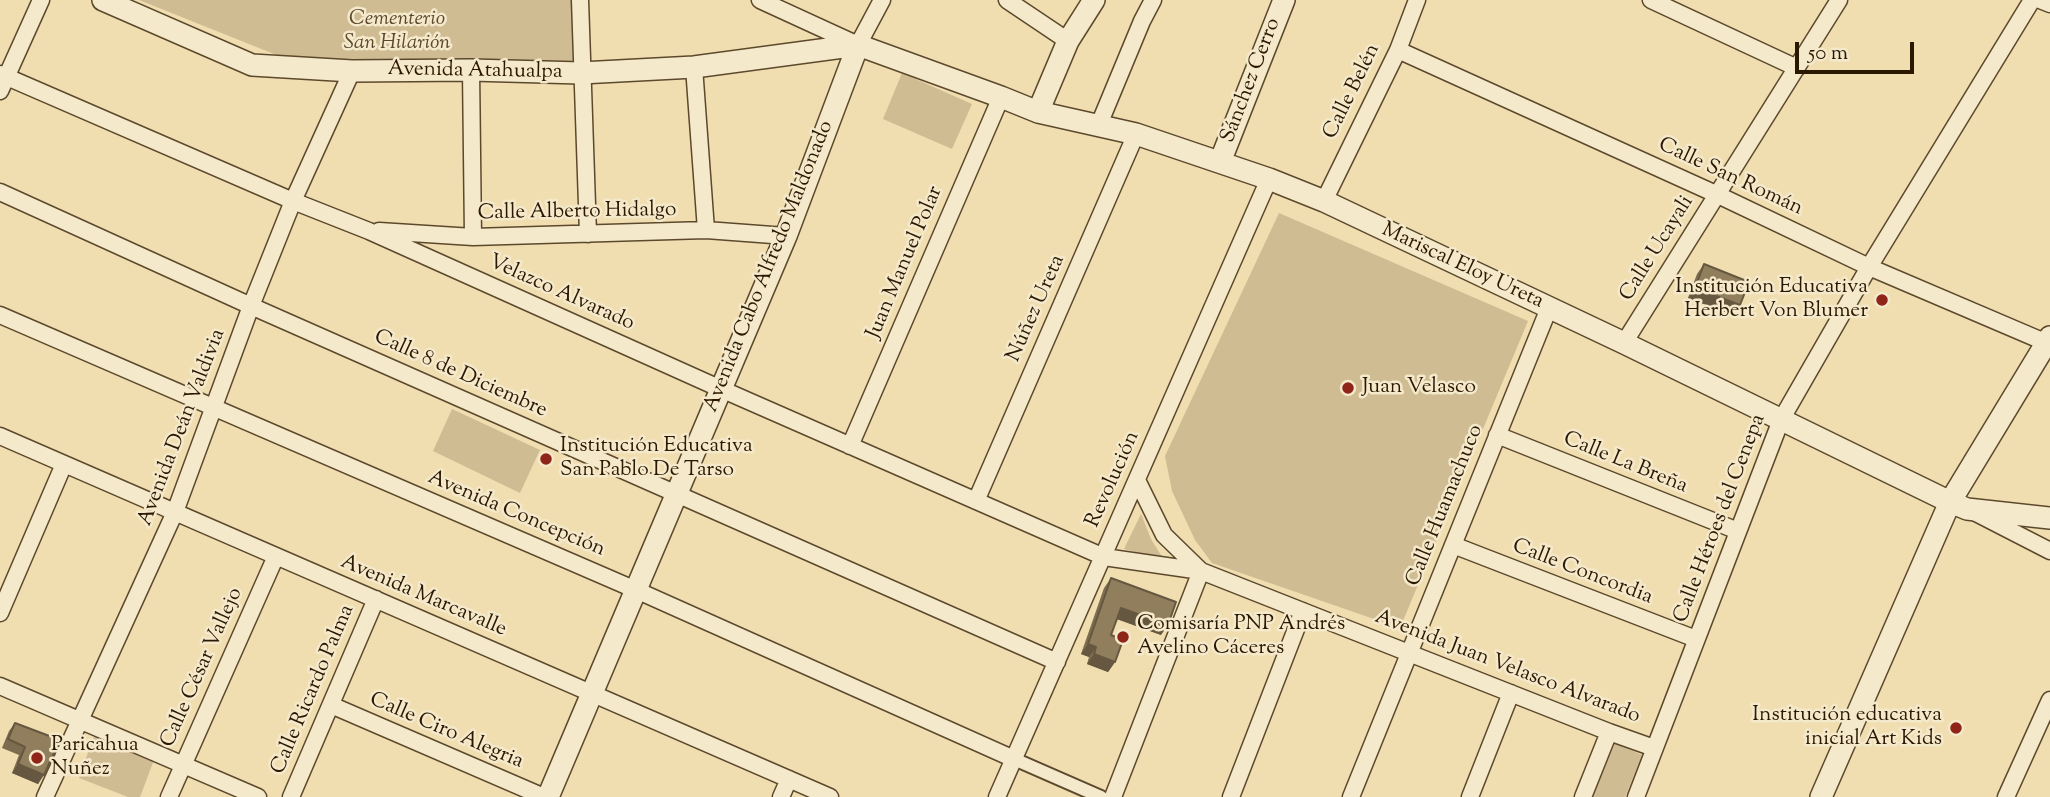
<!DOCTYPE html>
<meta charset="utf-8">
<style>
body{margin:0}
#map{position:relative;width:2050px;height:797px;overflow:hidden;background:#f0ddb0;font-family:"Sorts Mill Goudy",serif}
canvas{display:block}
.scale{position:absolute;left:1795px;top:42px;width:119px;height:32px;box-sizing:border-box;border:4px solid #2b1800;border-top:0;padding-left:9px;font-size:21px;line-height:24px;white-space:nowrap;color:#2b1800;-webkit-text-stroke:5px #f5e9cc;paint-order:stroke}
</style>
<div id="map">
<canvas width="2050" height="797"></canvas>
<div class="scale">50 m</div>
</div>
<script>
const ctx = document.querySelector('canvas').getContext('2d');
ctx.lineJoin = 'round';
function paint(path, color) {
  ctx.fillStyle = color;
  ctx.fill(path, 'evenodd');
}
function poly(rows) {
  const path = new Path2D();
  for (const r of rows) {
    path.moveTo(r[0], r[1]);
    for (let i = 2; i < r.length; i += 2) path.lineTo(r[i], r[i + 1]);
  }
  return path;
}
function trace(path, color, width, dash) {
  ctx.strokeStyle = color;
  ctx.lineWidth = width;
  ctx.lineCap = dash ? 'butt' : 'round';
  ctx.setLineDash(dash || []);
  ctx.stroke(path);
}
function write(font, color, halo, rows, align = 'center') {
  ctx.font = font + ' "Sorts Mill Goudy",serif';
  ctx.lineWidth = 5;
  ctx.setLineDash([]);
  ctx.textBaseline = 'middle';
  ctx.strokeStyle = halo;
  ctx.fillStyle = color;
  for (const [text, x, y, turn = 0] of rows) {
    ctx.save();
    ctx.translate(x, y);
    ctx.rotate((+turn || 0) * Math.PI / 180);
    ctx.textAlign = isNaN(turn) ? turn : align;
    if (halo) ctx.strokeText(text, 0, 0);
    ctx.fillText(text, 0, 0);
    ctx.restore();
  }
}
const green = poly([
 [139,0,572,0,578,64,299,64],
 [902,73,972,104,952,149,883,119],
 [1279,213,1528,321,1400,628,1212,563,1195,540,1172,491,1165,456],
 [452,409,540,450,520,493,433,451],
 [1141,514,1151,539,1164,560,1124,549],
 [94,736,154,760,140,797,128,797,79,778],
 [1615,743,1642,755,1625,797,1592,797]
]);
const pedestrian = poly([
 [1014,759,1101,797]
]);
const minor = poly([
 [580,0,588,234],
 [760,0,858,45,882,0],
 [1007,0,1068,41],
 [1651,0,1797,68],
 [2040,0,2050,4],
 [1398,50,1718,195,1869,267,2047,343],
 [694,67,706,230],
 [471,70,473,237],
 [0,74,293,201,369,231,721,389,1104,557,1201,571,1609,732,1654,748],
 [0,91,41,0],
 [1098,127,1142,21,1153,0],
 [0,192,251,306,1057,662],
 [1324,201,1398,50,1417,0],
 [379,231,473,237,706,230,786,236],
 [0,315,636,590,1014,759],
 [1624,343,1839,0],
 [1497,435,1738,531],
 [0,436,830,797],
 [850,446,1001,97],
 [976,501,1136,134],
 [1976,513,2050,551],
 [1453,545,1696,639],
 [0,613,64,464],
 [0,686,258,797],
 [331,705,544,797],
 [45,797,175,512,251,306,293,201,352,71],
 [169,797,276,556],
 [291,797,376,599],
 [781,797,789,779],
 [997,797,1269,179],
 [1113,797,1201,571,1164,535,1137,480],
 [1231,797,1303,611],
 [1351,797,1549,308],
 [1470,797,1511,693],
 [1583,797,1609,732],
 [1636,797,1781,420,1869,267,2032,0],
 [2006,797,2050,700]
]);
const tertiary = poly([
 [103,0,252,65,352,71,471,70,581,73,694,67,858,45,1001,97,1038,112,1136,134,1269,179,1324,201,1624,343,1950,502,1967,509,2050,518],
 [1038,112,1068,41,1094,0],
 [1220,162,1284,0],
 [548,797,786,236,858,45],
 [1821,797,1950,502,2050,337]
]);
const wall = poly([
 [1704,264,1740,305,1733,315,1688,298,1697,274],
 [1111,578,1161,635,1117,619,1111,635,1115,662,1108,672,1087,664,1089,657,1081,654,1104,588],
 [15,723,60,740,38,784,12,773,19,755,2,748,9,731]
]);
const shadedWall = poly([
 [1695,288,1740,305,1733,315,1688,298],
 [1121,608,1168,625,1161,635,1114,618],
 [1088,644,1096,647,1089,657,1081,654],
 [1094,654,1115,662,1108,672,1087,664],
 [18,764,44,775,38,784,12,773]
]);
const building = poly([
 [1704,264,1749,282,1740,305,1695,288,1704,264],
 [1111,578,1176,602,1168,625,1121,608,1111,635,1123,640,1115,662,1094,654,1096,647,1088,644,1111,578],
 [15,723,60,740,44,775,18,764,25,747,8,739,15,723]
]);
const markers = [
 [1882,300,7,"#8f2418"],
 [1348,388,7,"#8f2418"],
 [546,459,7,"#8f2418"],
 [1123,637,7,"#8f2418"],
 [1956,728,7,"#8f2418"],
 [37,758,7,"#8f2418"]
];
const parkNames = [
 ["Cementerio",397,20],
 ["San Hilarión",397,44]
];
const streetNames = [
 ["Avenida Atahualpa",475,72,1],
 ["Sánchez Cerro",1252,81,-69],
 ["Calle Belén",1353,92,-64],
 ["Calle San Román",1730,178,25],
 ["Calle Alberto Hidalgo",577,213,-1],
 ["Calle Ucayali",1658,249,-58],
 ["Juan Manuel Polar",906,263,-67],
 ["Avenida Cabo Alfredo Maldonado",770,267,-68],
 ["Mariscal Eloy Ureta",1462,267,25],
 ["Velazco Alvarado",561,294,24],
 ["Núñez Ureta",1037,309,-66],
 ["Calle 8 de Diciembre",460,375,24],
 ["Avenida Deán Valdivia",183,428,-69],
 ["Calle La Breña",1625,464,22],
 ["Revolución",1114,480,-66],
 ["Calle Huamachuco",1446,506,-68],
 ["Avenida Concepción",516,515,23],
 ["Calle Héroes del Cenepa",1721,519,-69],
 ["Calle Concordia",1582,573,21],
 ["Avenida Marcavalle",423,597,23],
 ["Calle César Vallejo",203,668,-66],
 ["Avenida Juan Velasco Alvarado",1507,668,21],
 ["Calle Ricardo Palma",314,690,-67],
 ["Calle Ciro Alegria",446,732,23]
];
const poiNames = [
 ["Institución Educativa",1868,288,"right"],
 ["Herbert Von Blumer",1868,312,"right"],
 ["Juan Velasco",1362,388],
 ["Institución Educativa",560,447],
 ["San Pablo De Tarso",560,471],
 ["Comisaría PNP Andrés",1137,625],
 ["Avelino Cáceres",1137,649],
 ["Institución educativa",1942,716,"right"],
 ["inicial Art Kids",1942,740,"right"],
 ["Paricahua",51,746],
 ["Nuñez",51,770]
];
paint(green, '#cfbc92');
trace(pedestrian, '#5c492c', 16);
trace(minor, '#5c492c', 19);
trace(tertiary, '#5c492c', 24);
trace(pedestrian, '#f5e9cc', 12);
trace(minor, '#f5e9cc', 16);
trace(tertiary, '#f5e9cc', 21);
paint(wall, '#7d6c4f');
paint(shadedWall, '#665840');
paint(building, '#917e5c');
trace(building, '#665840', 2);
for (const [x, y, r, color] of markers) {
  const dot = new Path2D();
  dot.arc(x, y, r, 0, 2 * Math.PI);
  ctx.fillStyle = color;
  ctx.fill(dot);
  trace(dot, '#f5e9cc', 2.5);
}
write('italic 21px', '#5c492c', '#f5e9cc', parkNames);
write('21px', '#2b1800', '#f5e9cc', streetNames);
write('21px', '#2b1800', '#f5e9cc', poiNames, 'left');
</script>
